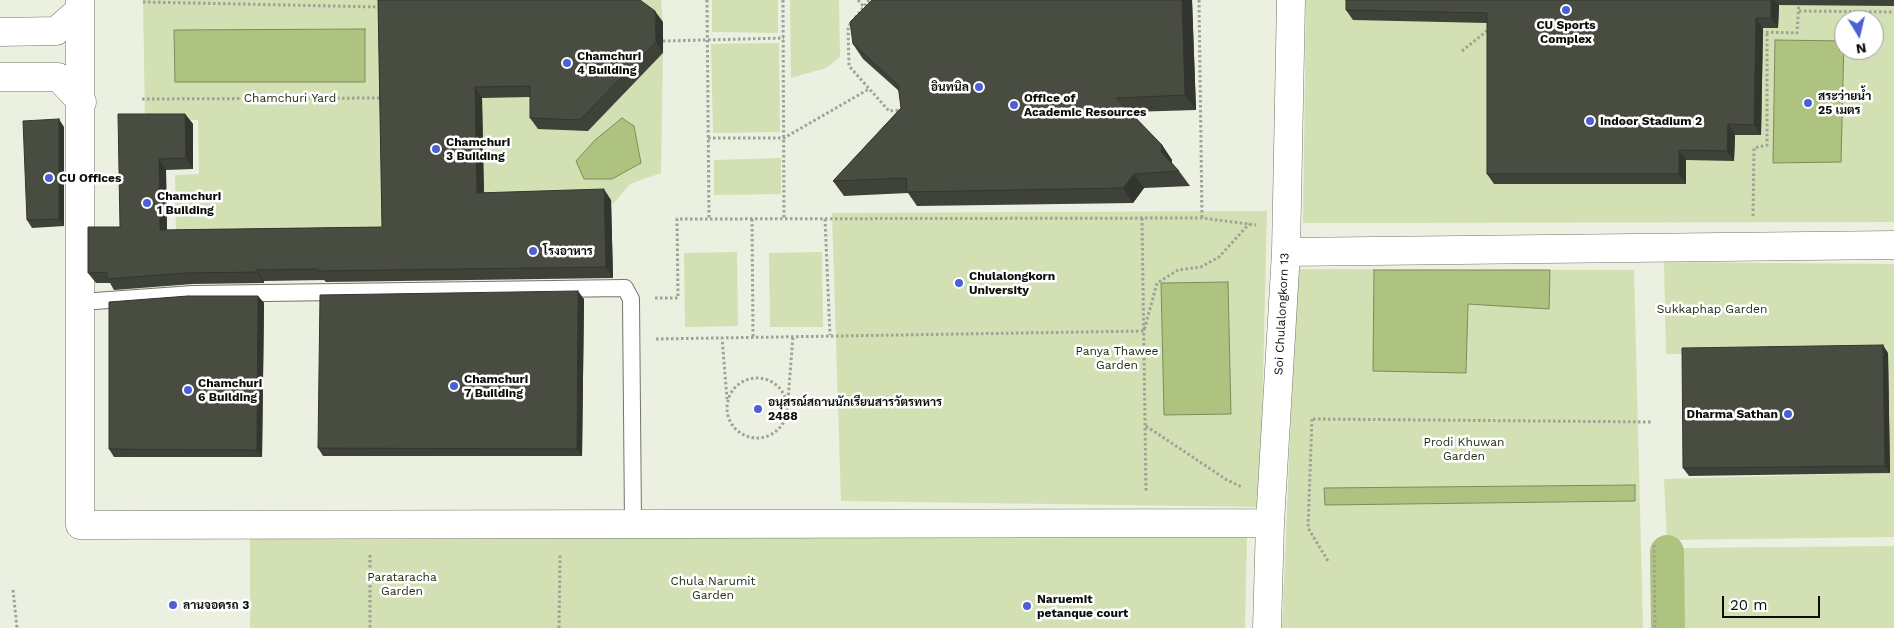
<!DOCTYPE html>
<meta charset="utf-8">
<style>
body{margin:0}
#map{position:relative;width:1894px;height:628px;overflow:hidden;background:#ebf0e1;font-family:"Work Sans",sans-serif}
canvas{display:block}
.north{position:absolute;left:1834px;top:10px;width:50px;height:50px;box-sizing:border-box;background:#fff;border:1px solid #9d9e9c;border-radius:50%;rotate:171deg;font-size:14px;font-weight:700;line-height:20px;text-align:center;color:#0b0d08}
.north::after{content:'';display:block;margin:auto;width:18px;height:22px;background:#4c60d5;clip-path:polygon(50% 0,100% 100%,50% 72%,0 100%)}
.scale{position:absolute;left:1722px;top:596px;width:98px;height:22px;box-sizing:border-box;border:2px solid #0b0d08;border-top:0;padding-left:6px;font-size:15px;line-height:18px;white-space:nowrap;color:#0b0d08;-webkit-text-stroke:4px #fff;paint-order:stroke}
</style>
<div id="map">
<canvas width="1894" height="628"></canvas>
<div class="north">N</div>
<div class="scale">20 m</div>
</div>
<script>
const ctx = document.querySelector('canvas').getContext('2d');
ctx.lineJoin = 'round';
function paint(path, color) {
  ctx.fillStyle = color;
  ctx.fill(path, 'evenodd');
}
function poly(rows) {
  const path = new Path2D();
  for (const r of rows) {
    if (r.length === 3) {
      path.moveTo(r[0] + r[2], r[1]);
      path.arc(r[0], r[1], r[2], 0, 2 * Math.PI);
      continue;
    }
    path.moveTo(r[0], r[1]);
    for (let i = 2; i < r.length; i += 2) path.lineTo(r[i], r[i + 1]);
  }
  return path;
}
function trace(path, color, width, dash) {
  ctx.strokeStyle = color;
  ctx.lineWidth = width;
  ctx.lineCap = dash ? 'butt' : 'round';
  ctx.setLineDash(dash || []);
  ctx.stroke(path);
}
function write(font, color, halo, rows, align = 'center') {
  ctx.font = font + ' "Work Sans",Sarabun,sans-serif';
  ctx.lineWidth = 5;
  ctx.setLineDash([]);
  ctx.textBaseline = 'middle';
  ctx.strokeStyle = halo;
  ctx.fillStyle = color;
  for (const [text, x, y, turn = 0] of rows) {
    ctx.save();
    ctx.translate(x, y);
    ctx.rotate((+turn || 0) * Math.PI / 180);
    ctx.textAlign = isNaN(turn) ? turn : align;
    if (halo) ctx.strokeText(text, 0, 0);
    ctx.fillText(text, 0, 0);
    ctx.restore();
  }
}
const green = poly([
 [143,0,383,0,387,233,176,237,175,175,199,174,198,120,145,121],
 [633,0,661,0,663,22],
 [712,0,778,0,778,33,712,32],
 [790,0,839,0,840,57,826,68,791,78],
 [1306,0,1894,0,1894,222,1303,223],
 [1844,20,1874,20,1874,50,1844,50],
 [779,43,780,132,713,133,711,44],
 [663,53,661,173,630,184,613,204,475,210,475,94,537,97,588,131],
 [781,158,781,194,714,195,714,160],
 [1267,211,1260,507,841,501,832,213],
 [737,252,738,326,685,327,684,253],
 [822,252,823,327,770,327,769,253],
 [1664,262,1894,264,1894,537,1667,540,1664,479,1890,473,1888,353,1666,354],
 [1297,269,1634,270,1643,628,1282,628],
 [250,536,1247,536,1245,628,250,628],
 [1894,546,1894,628,1681,628,1680,548]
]);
const water = poly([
 [365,29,365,82,175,82,174,30,365,29],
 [1775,40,1844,41,1841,162,1773,163,1775,40],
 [622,118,634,126,641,163,612,179,584,179,576,161,595,140,622,118],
 [1374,270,1550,270,1549,309,1468,304,1466,373,1373,371,1374,270],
 [1228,282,1231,414,1164,415,1161,283,1228,282],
 [1635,485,1635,501,1325,505,1324,488,1635,485]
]);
const canal = poly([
 [1667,552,1668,628]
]);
const path = poly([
 [707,0,709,219],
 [783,0,784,219],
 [858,0,864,7],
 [869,0,848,27,849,66,889,111,900,110],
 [1199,0,1202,218],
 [143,2,380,7],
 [1799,11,1894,12],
 [1761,32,1797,33,1799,0],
 [663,41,784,38],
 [1462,51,1488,30],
 [142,99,384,98],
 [708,138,784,138,869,89],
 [1753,216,1754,148,1767,145,1767,32],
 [1142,218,1146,492],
 [752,219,753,337],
 [825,219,830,335],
 [655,298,678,298,677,219,1202,218,1256,225],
 [722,337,727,399],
 [656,339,1144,331,1157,283,1178,270,1201,267,1219,257,1249,224],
 [757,408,30],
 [788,400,793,336],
 [1312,419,1308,528,1328,561],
 [1313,419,1653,422],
 [1146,426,1227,480,1242,487],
 [1654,545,1655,628],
 [370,555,370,628],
 [13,590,17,628],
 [559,628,560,555]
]);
const service = poly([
 [81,302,193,294,625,288,631,299,633,523]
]);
const minor = poly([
 [80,0,80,525,1270,523],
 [0,32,56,31,80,10],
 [0,77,58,77,82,102],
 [1286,252,1894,245],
 [1267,628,1270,523,1286,252,1291,0]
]);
const wall = poly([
 [378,0,663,22,663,53,588,131,538,129,530,118,530,97,482,98,484,193,611,200,613,278,326,282,324,280,264,281,264,283,193,284,114,290,110,283,96,283,88,273,120,227,185,114,193,124,193,169,166,170,167,230,382,227],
 [872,0,1192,0,1196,110,1130,112,1162,145,1172,160,1172,163,1179,171,1190,186,1144,188,1133,203,917,206,908,193,844,196,833,181,901,108,899,91,863,59,853,44],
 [1346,0,1894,0,1894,6,1779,5,1778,28,1763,28,1761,135,1735,135,1734,161,1686,160,1686,184,1494,184,1487,174,1487,23,1353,20,1346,10],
 [64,127,64,226,32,228,27,220],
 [258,296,264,303,262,457,114,457,109,449],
 [584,299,582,456,323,456,318,448],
 [1888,353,1890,473,1689,476,1683,468]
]);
const shadedWall = poly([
 [1182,0,1192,0,1196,110,1185,95],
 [1771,0,1775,0,1779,5,1778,28,1771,18],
 [655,11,663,22,663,53,656,42],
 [1756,18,1763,28,1761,135,1754,125],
 [475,87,482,98,484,204,477,193],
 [185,114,193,124,193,169,186,158],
 [59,119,64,127,64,226,59,219],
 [1728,124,1735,135,1734,161,1727,151],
 [1162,145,1172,160,1171,167,1161,152],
 [1679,150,1686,160,1686,184,1679,174],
 [159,159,166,170,167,240,160,230],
 [1134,174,1144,188,1133,203,1123,188],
 [604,189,611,200,613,278,606,267],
 [256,270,264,281,264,283,256,272],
 [578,291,584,299,582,456,577,449],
 [258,296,264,303,262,457,257,450],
 [1883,345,1888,353,1890,473,1885,466]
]);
const building = poly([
 [378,0,640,0,655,11,656,42,580,120,530,118,530,86,475,87,477,193,604,189,606,267,318,271,318,269,256,270,256,272,185,273,107,279,107,272,88,273,88,227,120,227,118,114,185,114,186,158,159,159,160,230,382,227,378,0],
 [872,0,1182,0,1185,95,1116,98,1162,145,1161,152,1179,171,1134,174,1123,188,907,192,906,178,833,181,901,108,898,85,853,44,850,22,872,0],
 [1346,0,1771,0,1771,18,1756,18,1754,125,1728,124,1727,151,1679,150,1679,174,1487,174,1487,13,1346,10,1346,0],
 [59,119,59,219,27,220,23,121,59,119],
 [578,291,577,449,318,448,320,295,578,291],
 [188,296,258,296,257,450,109,449,109,302,188,296],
 [1883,345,1885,466,1683,468,1682,348,1883,345]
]);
const markers = [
 [1566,10,5,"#4c60d5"],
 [567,63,5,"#4c60d5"],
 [979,87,5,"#4c60d5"],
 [1808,103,5,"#4c60d5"],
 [1014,105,5,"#4c60d5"],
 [1590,121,5,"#4c60d5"],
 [436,149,5,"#4c60d5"],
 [49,178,5,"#4c60d5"],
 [147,203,5,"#4c60d5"],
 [533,251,5,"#4c60d5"],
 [959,283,5,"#4c60d5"],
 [454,386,5,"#4c60d5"],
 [188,390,5,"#4c60d5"],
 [758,409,5,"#4c60d5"],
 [1788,414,5,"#4c60d5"],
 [173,605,5,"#4c60d5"],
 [1027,606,5,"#4c60d5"]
];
const poiNames = [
 ["CU Sports",1566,25,"center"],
 ["Complex",1566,39,"center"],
 ["Chamchuri",577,56],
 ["4 Building",577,70],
 ["อินทนิล",969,87,"right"],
 ["สระว่ายน้ำ",1818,96],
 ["25 เมตร",1818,110],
 ["Office of",1024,98],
 ["Academic Resources",1024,112],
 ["Indoor Stadium 2",1600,121],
 ["Chamchuri",446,142],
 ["3 Building",446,156],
 ["CU Offices",59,178],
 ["Chamchuri",157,196],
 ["1 Building",157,210],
 ["โรงอาหาร",543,251],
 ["Chulalongkorn",969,276],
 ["University",969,290],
 ["Chamchuri",464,379],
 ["7 Building",464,393],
 ["Chamchuri",198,383],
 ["6 Building",198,397],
 ["อนุสรณ์สถานนักเรียนสารวัตรทหาร",768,402],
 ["2488",768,416],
 ["Dharma Sathan",1778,414,"right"],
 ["Naruemit",1037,599],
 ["petanque court",1037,613],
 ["ลานจอดรถ 3",183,605]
];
const parkNames = [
 ["Chamchuri Yard",290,98],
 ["Sukkaphap Garden",1712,309],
 ["Panya Thawee",1117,351],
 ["Garden",1117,365],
 ["Prodi Khuwan",1464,442],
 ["Garden",1464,456],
 ["Parataracha",402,577],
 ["Garden",402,591],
 ["Chula Narumit",713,581],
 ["Garden",713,595]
];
const streetNames = [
 ["Soi Chulalongkorn 13",1282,314,-87]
];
paint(green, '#d2e0b4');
paint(water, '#afc380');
trace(water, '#7e8c5c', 1);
trace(canal, '#afc380', 34);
trace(service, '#727669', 18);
trace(minor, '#727669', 29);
trace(path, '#9ea297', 3, [2.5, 2.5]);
trace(service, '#fff', 16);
trace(minor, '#fff', 28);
paint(wall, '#3f4238');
paint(shadedWall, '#33362e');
paint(building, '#494d41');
trace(building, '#33362e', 1);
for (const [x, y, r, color] of markers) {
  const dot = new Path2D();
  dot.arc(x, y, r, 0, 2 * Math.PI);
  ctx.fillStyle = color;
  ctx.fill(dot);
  trace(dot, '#fff', 2);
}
write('bold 12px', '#0b0d08', '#fff', poiNames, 'left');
write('12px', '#262e11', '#fff', parkNames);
write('12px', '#0b0d08', '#fff', streetNames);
</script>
